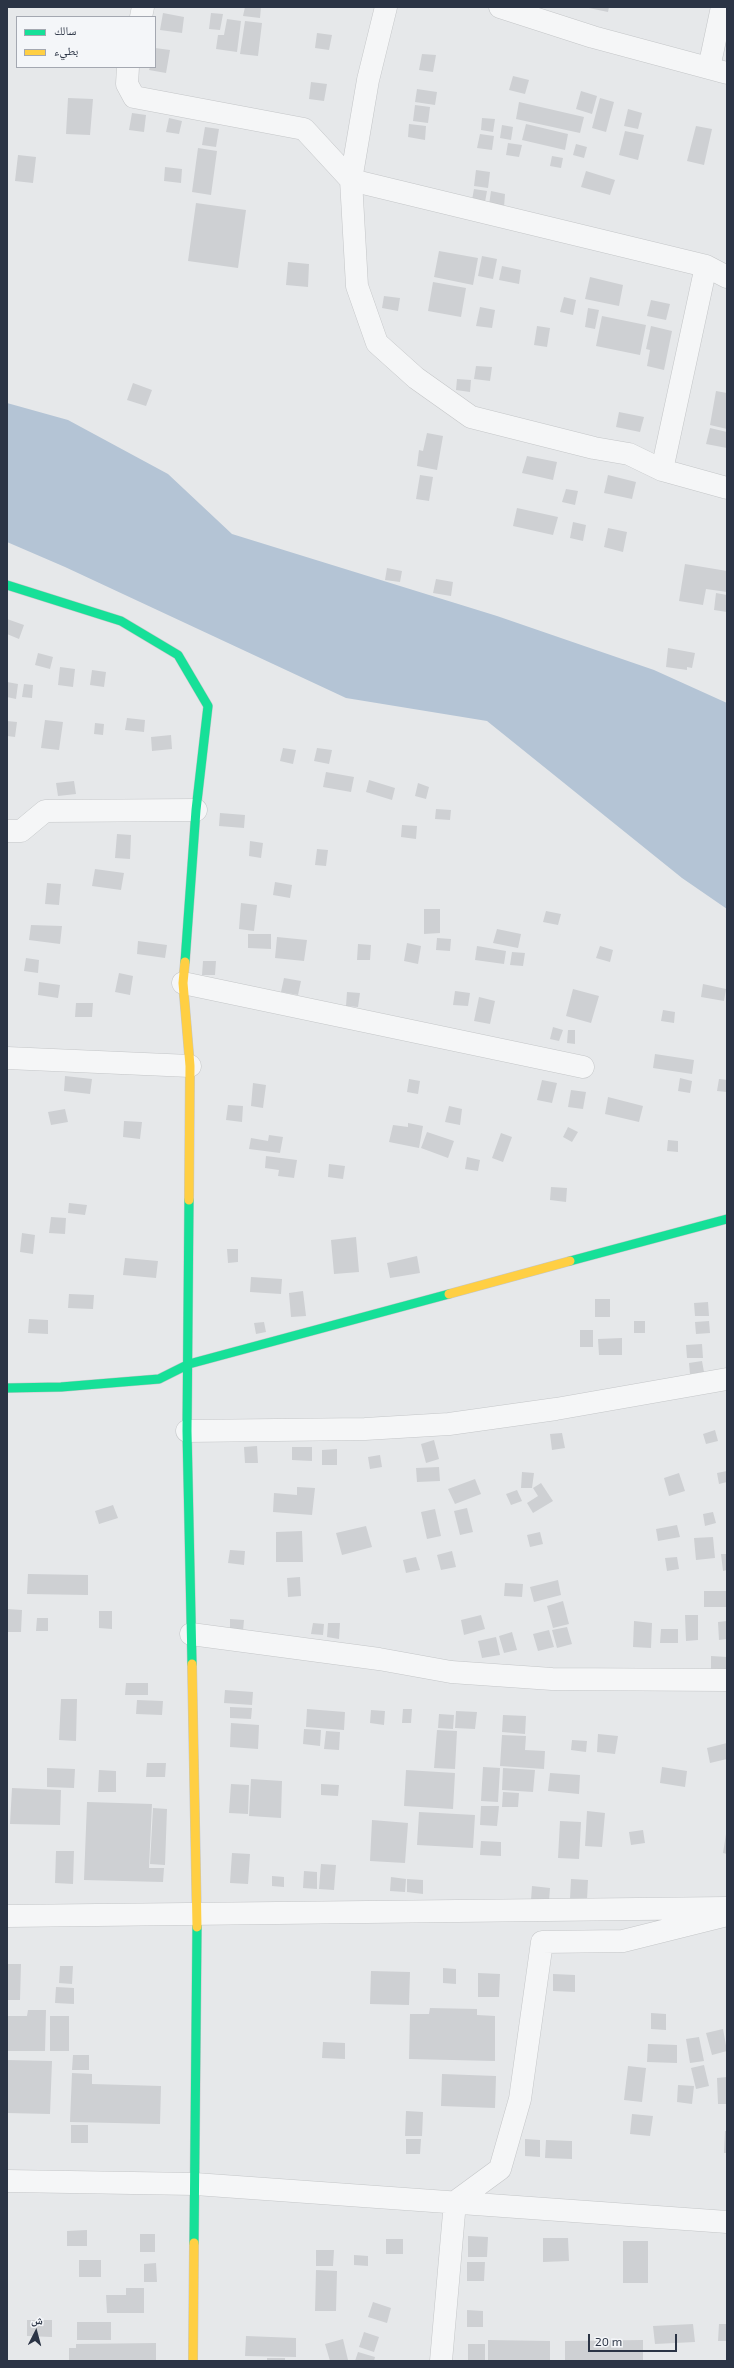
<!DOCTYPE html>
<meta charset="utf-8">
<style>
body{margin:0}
#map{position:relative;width:734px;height:2368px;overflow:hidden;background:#e6e8ea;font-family:"Exo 2","Noto Naskh Arabic",sans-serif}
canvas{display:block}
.frame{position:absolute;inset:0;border:8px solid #2b3445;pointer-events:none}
.legend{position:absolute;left:16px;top:16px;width:140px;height:52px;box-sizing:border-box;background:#f4f6f9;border:1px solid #a4a8b1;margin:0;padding:5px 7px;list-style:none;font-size:12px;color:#2b3445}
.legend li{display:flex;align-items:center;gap:8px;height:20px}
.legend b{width:20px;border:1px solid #a4a8b1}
.north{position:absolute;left:16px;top:2312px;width:40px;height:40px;-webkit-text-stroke:3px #f4f6f9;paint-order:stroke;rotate:6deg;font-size:11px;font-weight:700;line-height:16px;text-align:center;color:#2b3445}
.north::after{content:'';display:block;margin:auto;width:14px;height:18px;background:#2b3445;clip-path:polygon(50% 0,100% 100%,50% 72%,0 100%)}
.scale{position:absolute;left:588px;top:2334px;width:89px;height:18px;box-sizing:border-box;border:2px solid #2b3445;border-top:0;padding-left:5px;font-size:12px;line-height:14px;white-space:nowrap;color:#2b3445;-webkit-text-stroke:3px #f4f6f9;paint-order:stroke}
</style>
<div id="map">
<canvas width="734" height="2368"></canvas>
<div class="frame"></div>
<ul class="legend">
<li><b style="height:5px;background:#16e098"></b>سالك</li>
<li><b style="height:5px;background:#ffcf43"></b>بطيء</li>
</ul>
<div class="north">ش</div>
<div class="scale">20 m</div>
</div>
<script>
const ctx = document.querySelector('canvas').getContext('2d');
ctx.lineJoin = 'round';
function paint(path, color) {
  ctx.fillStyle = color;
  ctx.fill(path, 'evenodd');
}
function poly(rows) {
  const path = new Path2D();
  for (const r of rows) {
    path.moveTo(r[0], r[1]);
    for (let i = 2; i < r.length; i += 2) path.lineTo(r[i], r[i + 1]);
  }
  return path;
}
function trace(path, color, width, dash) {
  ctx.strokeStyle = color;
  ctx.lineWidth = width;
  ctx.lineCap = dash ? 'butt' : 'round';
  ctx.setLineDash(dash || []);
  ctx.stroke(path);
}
const water = poly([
 [7,403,68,420,168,474,232,534,497,616,654,670,727,703,727,909,682,878,487,721,346,698,65,567,7,542]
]);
const building = poly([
 [245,7,261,7,260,18,243,16],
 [584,7,609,7,608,12],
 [163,13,184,17,182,33,160,30],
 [211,13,223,14,220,30,209,29],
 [227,19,241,21,237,52,216,49,218,35,224,35],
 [245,21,262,23,258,56,240,54],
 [317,33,332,35,329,50,315,48],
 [155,48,170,50,166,73,149,70,150,67,155,67],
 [422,54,436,55,433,72,419,70],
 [513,76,529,80,525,94,509,90],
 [311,82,327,84,324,101,309,99],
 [417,89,437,92,435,105,415,102],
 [581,91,597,96,592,114,576,109],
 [68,98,93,99,90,135,66,134],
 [600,98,614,102,606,132,592,128],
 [519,102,584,117,580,133,516,119],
 [415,105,430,107,428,123,413,121],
 [628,109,642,113,638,129,624,126],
 [132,113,146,115,144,132,129,130],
 [169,118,182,121,179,134,166,132],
 [482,118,495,119,493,132,481,130],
 [409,124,426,126,425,140,408,137],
 [526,124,568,134,565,150,522,140],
 [502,125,513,127,511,140,500,138],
 [696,126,712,129,704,165,687,161],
 [205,127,219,129,216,147,202,145],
 [625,131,644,135,638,160,619,155],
 [480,134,494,136,492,150,477,148],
 [508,143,522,145,519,157,506,155],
 [576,144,587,147,584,158,573,155],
 [198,148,217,151,211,195,192,192],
 [18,155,36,157,33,183,15,181],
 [552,156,563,158,561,168,550,166],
 [165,167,182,169,181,183,164,181],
 [476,170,490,172,488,188,474,186],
 [586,171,615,180,610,195,581,187],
 [474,189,487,191,485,202,472,200],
 [491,191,505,194,504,207,489,205],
 [196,203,246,210,238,268,188,261],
 [439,251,478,258,473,285,434,277],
 [482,256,497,259,493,279,478,276],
 [288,262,309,264,308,287,286,285],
 [502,266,521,270,519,284,499,280],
 [590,277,623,285,619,306,585,299],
 [433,282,466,288,461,317,428,311],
 [384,296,400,298,398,311,382,308],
 [564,297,576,300,573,315,560,312],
 [651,300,670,304,666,320,647,316],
 [480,307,495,310,492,328,476,326],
 [588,308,599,310,595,329,585,327],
 [602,316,646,325,640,355,596,346],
 [537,326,550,328,547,347,534,345],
 [651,326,672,331,664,370,647,366,650,350,646,349],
 [476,366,492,367,490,381,474,379],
 [457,379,471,380,470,392,456,390],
 [133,383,152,390,146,406,127,400],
 [716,391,727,393,727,429,710,425],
 [619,412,644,417,640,432,616,427],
 [710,428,727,432,727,448,706,444],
 [427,433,443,436,437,470,417,466,419,450,423,451],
 [527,456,557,462,553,480,522,473],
 [420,475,433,477,429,501,416,499],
 [608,475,636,482,632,499,604,493],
 [566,489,578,491,575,505,562,502],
 [517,508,558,517,553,535,513,526],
 [573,522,586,525,583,541,570,538],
 [608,528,627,532,623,552,604,547],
 [685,564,727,571,727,592,706,589,703,605,679,601],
 [387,568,402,571,400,582,385,580],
 [436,579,453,582,451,596,433,593],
 [716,593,727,595,727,612,714,610],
 [7,619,24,625,19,639,7,634],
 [668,648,695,653,692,668,687,667,687,670,666,667],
 [38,653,53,657,50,669,35,665],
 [60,667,75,669,73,687,58,685],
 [92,670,106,672,104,687,90,685],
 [7,682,18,684,16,699,7,697],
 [24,684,33,685,32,698,22,697],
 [127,718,145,720,144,732,125,730],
 [45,720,63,722,59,750,41,748],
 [7,721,17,722,15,737,7,736],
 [95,723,104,724,103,735,94,734],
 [171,735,172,749,152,751,151,737],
 [283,748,296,750,293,764,280,761],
 [317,748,332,750,329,764,314,761],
 [326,772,354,777,351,792,323,787],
 [369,780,395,788,392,800,366,792],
 [74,781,76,794,58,796,56,783],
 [418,783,429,787,426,799,415,796],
 [436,809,451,810,450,820,435,819],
 [220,813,245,815,244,828,219,826],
 [402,825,417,826,416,839,401,837],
 [117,834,131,835,130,859,115,858],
 [250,841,263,843,261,858,249,856],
 [317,849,328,850,326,866,315,865],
 [95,869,124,873,121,890,92,886],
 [275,882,292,885,290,898,273,895],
 [47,883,61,884,59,905,45,904],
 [241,903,257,905,254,931,239,929],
 [424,909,440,909,440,933,424,934],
 [546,911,561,914,558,925,543,922],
 [31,925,62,926,60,944,29,940],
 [497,929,521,934,518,948,493,943],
 [248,934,271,934,271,949,248,948],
 [277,937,307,940,304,961,275,958],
 [437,938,451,939,450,951,436,950],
 [138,941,167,945,165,958,137,954],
 [407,943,421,946,418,964,404,961],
 [358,944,371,945,370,960,357,960],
 [477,946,506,951,504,964,475,960],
 [600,946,613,950,610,962,596,958],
 [512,952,525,953,523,966,510,965],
 [26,958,39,960,38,973,24,971],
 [203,961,216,961,215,975,202,975],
 [119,973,133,976,130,995,115,992],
 [284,978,301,981,298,995,281,992],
 [39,982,60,985,58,998,38,995],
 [703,984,726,989,724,1001,701,997],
 [573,989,599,996,591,1023,566,1016],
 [455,991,470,993,468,1006,453,1005],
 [347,992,360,993,358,1007,346,1006],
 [479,997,495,1001,490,1024,474,1021],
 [76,1003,93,1003,92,1017,75,1017],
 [663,1010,675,1012,674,1023,661,1021],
 [553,1027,563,1030,559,1041,550,1039],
 [568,1030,575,1030,575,1044,567,1043],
 [655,1054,694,1060,692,1074,653,1068],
 [65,1076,92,1079,90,1094,64,1091],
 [680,1078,692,1081,690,1093,678,1091],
 [409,1079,420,1081,418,1094,407,1092],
 [719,1079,727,1080,727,1092,717,1091],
 [542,1080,557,1083,552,1103,537,1100],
 [253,1083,266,1085,263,1108,251,1106],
 [571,1090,586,1092,583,1109,568,1107],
 [608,1097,643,1106,639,1122,605,1114],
 [228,1105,243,1106,242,1122,226,1120],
 [449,1106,462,1109,460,1125,445,1122],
 [65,1109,68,1122,51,1125,48,1112],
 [124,1121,142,1122,140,1139,123,1137],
 [408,1123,423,1126,419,1148,389,1142,393,1125,408,1127],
 [568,1127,578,1132,572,1142,563,1137],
 [427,1132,454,1141,448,1158,421,1148],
 [501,1133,512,1137,503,1162,492,1158],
 [269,1135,283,1137,280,1153,249,1149,251,1138,268,1141],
 [668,1140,678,1141,678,1152,667,1151],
 [266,1156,297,1160,294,1178,278,1176,279,1170,265,1168],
 [467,1157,480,1160,478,1171,465,1169],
 [329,1164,345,1166,343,1179,328,1177],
 [551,1187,567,1188,566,1202,550,1200],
 [69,1203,87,1205,85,1215,68,1213],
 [51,1217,66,1218,65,1234,49,1233],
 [22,1233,35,1235,33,1254,20,1252],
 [356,1237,359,1272,334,1274,331,1240],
 [227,1249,238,1249,238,1262,228,1263],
 [417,1256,420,1273,390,1278,387,1263],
 [125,1258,158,1261,156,1278,123,1275],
 [251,1277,282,1279,281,1294,250,1292],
 [303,1291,306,1316,291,1317,289,1293],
 [69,1294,94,1295,93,1309,68,1308],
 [595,1299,610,1299,610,1317,595,1317],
 [708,1302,709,1316,695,1316,694,1303],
 [29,1319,48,1320,48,1334,28,1333],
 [634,1321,645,1321,645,1333,634,1333],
 [709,1321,710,1333,696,1334,695,1322],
 [264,1322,266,1332,256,1334,254,1323],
 [580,1330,593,1330,593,1347,580,1347],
 [622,1338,622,1355,599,1355,598,1339],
 [702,1344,703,1358,687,1358,686,1345],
 [702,1361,704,1372,690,1374,689,1363],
 [715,1430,718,1441,706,1444,703,1434],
 [562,1433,565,1448,552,1450,550,1434],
 [434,1440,439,1459,426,1463,421,1444],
 [257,1446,258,1463,245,1463,244,1447],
 [292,1447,312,1447,312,1461,292,1460],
 [337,1449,337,1465,322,1465,322,1450],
 [380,1455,382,1467,370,1469,368,1457],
 [439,1467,440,1481,417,1482,416,1468],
 [727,1471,727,1482,719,1484,717,1473],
 [522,1472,534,1473,532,1488,521,1488],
 [679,1473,685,1491,669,1496,664,1478],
 [475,1479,481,1494,455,1504,448,1489],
 [541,1483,553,1501,533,1513,527,1503,538,1496,533,1488],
 [297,1487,315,1488,312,1515,273,1512,274,1493,297,1495],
 [517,1490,522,1501,511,1505,506,1494],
 [113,1505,118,1518,99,1524,95,1511],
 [467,1508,473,1532,460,1535,454,1511],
 [435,1509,441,1536,427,1539,421,1512],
 [713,1512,716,1523,705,1526,703,1514],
 [677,1525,680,1537,658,1541,656,1529],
 [366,1526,372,1547,342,1555,336,1533],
 [302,1531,303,1562,276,1562,276,1532],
 [540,1532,543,1544,530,1547,527,1535],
 [713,1537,715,1558,696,1560,694,1538],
 [230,1550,245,1551,244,1565,228,1563],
 [452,1551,456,1567,441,1570,437,1555],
 [721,1554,727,1554,727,1570,723,1571],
 [416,1557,420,1570,406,1573,403,1560],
 [677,1557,679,1569,667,1571,665,1558],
 [28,1574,88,1575,88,1595,27,1594],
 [300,1577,301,1596,288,1597,287,1578],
 [558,1580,561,1595,534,1602,530,1587],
 [505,1583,523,1584,522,1597,504,1596],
 [704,1591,727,1591,727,1607,704,1607],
 [563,1601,569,1624,553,1628,547,1606],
 [7,1609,22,1610,21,1632,7,1632],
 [99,1611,112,1611,112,1629,99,1628],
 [481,1615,485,1629,464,1635,461,1620],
 [685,1615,698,1615,698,1640,686,1641],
 [37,1618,48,1618,48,1631,36,1631],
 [230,1619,244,1620,243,1631,230,1630],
 [634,1621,652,1623,651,1648,633,1647],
 [727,1621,727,1639,719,1640,718,1622],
 [313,1623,324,1624,323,1635,311,1634],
 [328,1623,340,1623,339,1639,327,1637],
 [567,1627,572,1644,557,1648,552,1630],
 [661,1629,678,1629,678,1643,660,1643],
 [549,1630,554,1647,538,1651,533,1634],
 [512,1632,517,1650,504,1653,499,1636],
 [496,1637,500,1655,482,1658,478,1641],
 [711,1656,727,1657,727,1670,711,1669],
 [126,1683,148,1683,148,1695,125,1695],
 [225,1690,253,1692,252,1705,224,1703],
 [61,1699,77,1699,76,1741,59,1740],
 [137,1700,163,1701,162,1715,136,1714],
 [230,1707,252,1708,251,1719,230,1718],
 [307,1709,345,1712,344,1730,306,1727],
 [403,1709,412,1709,411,1723,402,1723],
 [371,1710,385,1711,384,1725,370,1723],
 [456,1711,477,1712,475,1729,455,1728],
 [439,1714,454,1715,453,1729,438,1728],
 [503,1715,526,1716,525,1734,502,1732],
 [231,1723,259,1725,258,1749,230,1747],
 [304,1729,321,1730,320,1746,303,1744],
 [437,1730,457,1731,455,1769,434,1768],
 [326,1731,340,1732,339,1750,324,1749],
 [598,1734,618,1736,615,1754,597,1752],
 [502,1735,526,1736,525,1750,545,1751,544,1769,500,1766],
 [572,1740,587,1741,586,1752,571,1750],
 [727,1743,727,1759,710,1763,707,1748],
 [147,1763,166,1763,165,1777,146,1777],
 [483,1767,500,1768,498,1802,481,1801],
 [662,1767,687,1771,685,1787,660,1783],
 [47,1768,75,1769,74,1788,47,1787],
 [503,1768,535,1770,533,1792,502,1790],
 [99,1770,116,1771,116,1792,98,1792],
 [406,1770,455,1773,453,1809,404,1806],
 [550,1773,580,1775,579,1794,548,1791],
 [251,1779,282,1781,281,1818,249,1816],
 [231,1784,249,1785,248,1814,229,1813],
 [321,1784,339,1785,338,1796,321,1795],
 [12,1788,61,1790,60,1825,10,1824],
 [503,1792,519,1793,518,1807,502,1807],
 [87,1802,152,1804,149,1868,164,1868,163,1882,84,1880],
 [481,1806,499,1806,497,1826,480,1825],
 [153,1808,167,1809,165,1865,150,1864],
 [587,1811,605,1813,602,1847,585,1846],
 [419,1812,475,1815,473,1848,417,1845],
 [372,1820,408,1823,405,1863,370,1861],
 [560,1821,581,1822,579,1859,558,1858],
 [643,1830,645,1843,631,1845,629,1832],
 [726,1834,727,1834,727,1854,723,1853],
 [481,1841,501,1842,501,1856,480,1855],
 [56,1851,74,1851,73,1884,55,1883],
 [232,1853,250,1854,248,1884,230,1883],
 [321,1864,336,1865,334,1890,319,1889],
 [304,1871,317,1872,317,1889,303,1888],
 [272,1876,284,1877,284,1887,272,1886],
 [391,1877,406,1879,405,1892,390,1891],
 [407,1879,423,1880,423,1894,407,1892],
 [571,1879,588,1880,587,1900,570,1899],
 [532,1886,550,1888,549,1901,531,1900],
 [7,1964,21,1964,20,2000,7,2000],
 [60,1966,73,1966,72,1984,59,1983],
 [443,1968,456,1969,456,1984,443,1983],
 [371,1971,410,1972,409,2005,370,2004],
 [478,1973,500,1974,499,1997,478,1997],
 [553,1974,575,1975,575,1992,553,1991],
 [56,1987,74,1988,74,2004,55,2003],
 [430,2008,477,2009,477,2015,495,2016,495,2061,409,2059,410,2014,429,2014],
 [28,2010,46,2010,45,2051,7,2051,7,2016,27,2016],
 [651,2013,666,2014,666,2030,651,2029],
 [50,2016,69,2016,69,2051,50,2051],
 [723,2029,727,2051,712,2055,706,2033],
 [699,2037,704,2061,690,2063,686,2039],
 [323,2042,345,2043,345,2059,322,2058],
 [648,2044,677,2045,677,2063,647,2062],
 [73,2055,89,2055,89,2070,72,2070],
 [7,2060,52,2061,50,2114,7,2113],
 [704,2065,709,2086,696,2089,691,2068],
 [628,2066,646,2068,642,2102,624,2100],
 [72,2073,92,2074,92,2084,161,2086,160,2124,70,2122],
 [442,2074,496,2076,495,2108,441,2106],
 [727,2077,727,2104,718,2104,717,2078],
 [678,2085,694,2086,692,2104,677,2102],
 [406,2111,423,2112,422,2136,405,2136],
 [632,2114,653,2116,650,2136,630,2134],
 [71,2125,88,2125,88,2143,71,2143],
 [725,2131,727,2131,727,2153,724,2153],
 [406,2139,421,2139,420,2154,406,2154],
 [525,2139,540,2140,540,2157,525,2156],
 [546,2140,572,2141,572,2159,545,2158],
 [87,2230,87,2246,67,2246,67,2231],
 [140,2234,155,2234,155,2252,140,2252],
 [468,2236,488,2237,487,2257,468,2257],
 [543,2238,568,2238,569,2261,543,2262],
 [386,2239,403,2239,403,2254,386,2254],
 [623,2241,648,2241,648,2283,623,2283],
 [316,2250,334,2250,333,2266,316,2266],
 [354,2255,368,2256,368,2266,354,2265],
 [79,2260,101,2260,101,2277,79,2277],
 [467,2262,485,2262,484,2281,467,2281],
 [156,2263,157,2282,144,2282,144,2264],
 [316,2270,337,2271,336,2311,315,2311],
 [126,2288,144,2288,144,2313,107,2313,106,2295,126,2295],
 [373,2302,391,2308,387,2323,368,2317],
 [467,2310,483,2311,483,2327,467,2327],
 [27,2320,52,2320,52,2337,27,2336],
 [77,2322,111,2322,111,2340,77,2340],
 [693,2324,695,2342,655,2344,653,2326],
 [719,2324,727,2324,727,2341,718,2341],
 [364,2332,379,2337,374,2352,359,2347],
 [246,2336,296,2338,296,2357,245,2356],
 [343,2339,348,2360,330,2361,325,2344],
 [488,2340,550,2341,550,2361,488,2361],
 [643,2340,643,2361,565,2361,565,2341],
 [156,2343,156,2361,69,2361,69,2348,76,2348,76,2344],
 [468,2344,485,2344,485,2361,468,2361],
 [358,2352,375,2357,374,2361,355,2361],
 [267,2358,285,2358,285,2361,267,2361]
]);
const street = poly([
 [386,7,368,80,351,180,357,286,377,343,416,378,471,417,594,448,629,454,662,470,727,488],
 [500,7,593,37,727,73],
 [141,17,143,7],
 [128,67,127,84,134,97,304,129,351,180,706,266,727,277],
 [709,68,722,7],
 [662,470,706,266],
 [7,831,21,831,45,811,196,810],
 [183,983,583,1067],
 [7,1058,190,1066],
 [187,1431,365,1429,449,1424,556,1409,727,1379],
 [191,1634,379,1659,451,1672,552,1679,727,1680],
 [7,1916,727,1908],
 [7,2181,195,2184,727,2222],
 [441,2361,455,2202,500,2169,520,2099,542,1942,623,1941,723,1916]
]);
const fast = poly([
 [7,585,121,621,178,655,208,706,196,810,185,962],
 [189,1200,187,1431,192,1664],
 [570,1261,727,1219],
 [7,1388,61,1387,159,1379,189,1364,449,1294],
 [194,2243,197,1927]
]);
const slow = poly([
 [185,962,183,983,190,1066,189,1200],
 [449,1294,570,1261],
 [192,1664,197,1927],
 [193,2361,194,2243]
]);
paint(water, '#b4c4d5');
paint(building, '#ced0d3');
trace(street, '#c4c6c8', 23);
trace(fast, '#c4c6c8', 10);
trace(slow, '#c4c6c8', 10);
trace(street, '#f5f6f7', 22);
trace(fast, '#16e098', 9);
trace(slow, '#ffcf43', 9);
</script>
